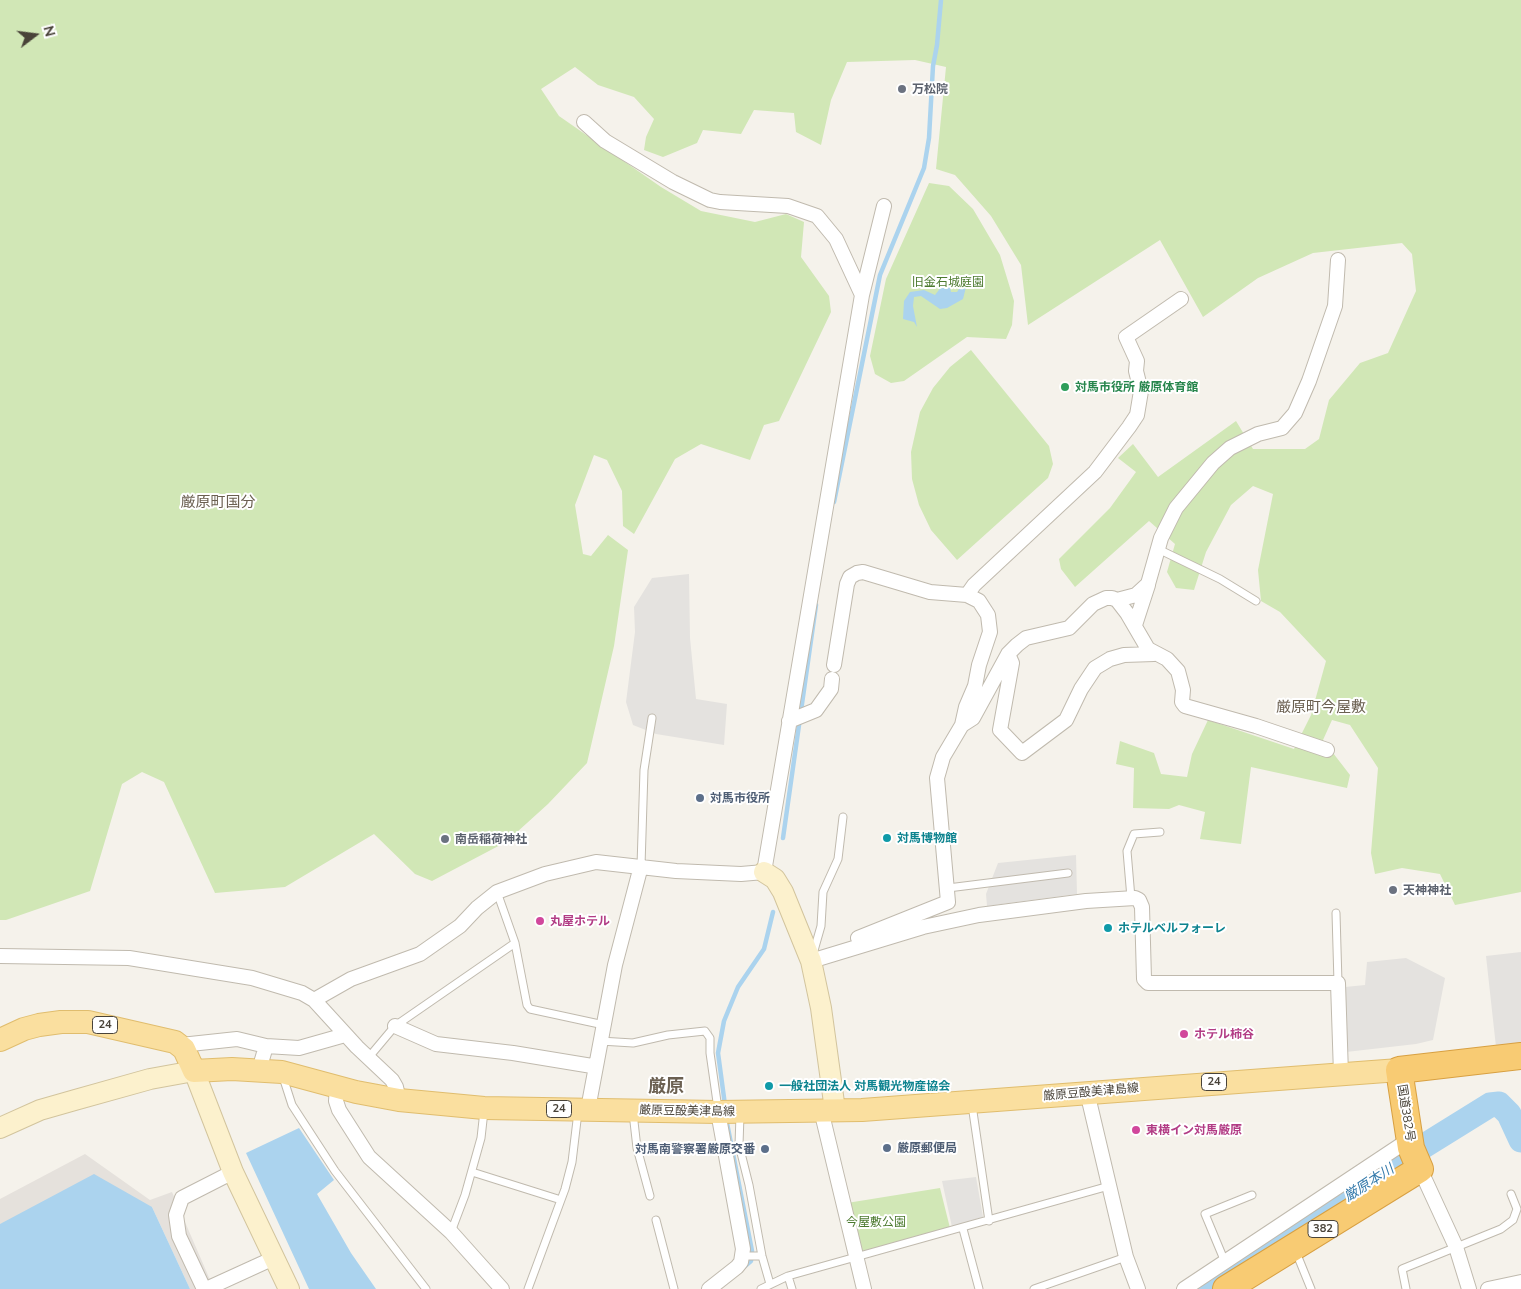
<!DOCTYPE html>
<meta charset="utf-8">
<style>
body{margin:0}
#map{position:relative;width:1521px;height:1289px;overflow:hidden;background:#f5f2eb;font-family:Mulish,sans-serif}
canvas{display:block}
.north{position:absolute;left:10px;top:10px;width:50px;height:50px;-webkit-text-stroke:4px #fff;paint-order:stroke;rotate:75deg;font-size:14px;font-weight:700;line-height:20px;text-align:center;color:#494339}
.north::after{content:'';display:block;margin:auto;width:18px;height:22px;background:#494339;clip-path:polygon(50% 0,100% 100%,50% 72%,0 100%)}
</style>
<div id="map">
<canvas width="1521" height="1289"></canvas>
<div class="north">N</div>
</div>
<script>
const ctx = document.querySelector('canvas').getContext('2d');
ctx.lineJoin = 'round';
function paint(path, color) {
  ctx.fillStyle = color;
  ctx.fill(path, 'evenodd');
}
function poly(rows) {
  const path = new Path2D();
  for (const r of rows) {
    path.moveTo(r[0], r[1]);
    for (let i = 2; i < r.length; i += 2) path.lineTo(r[i], r[i + 1]);
  }
  return path;
}
function trace(path, color, width, dash) {
  ctx.strokeStyle = color;
  ctx.lineWidth = width;
  ctx.lineCap = dash ? 'butt' : 'round';
  ctx.setLineDash(dash || []);
  ctx.stroke(path);
}
function write(font, color, halo, rows, align = 'center') {
  ctx.font = font + ' Mulish,"Noto Sans JP",sans-serif';
  ctx.lineWidth = 4;
  ctx.setLineDash([]);
  ctx.textBaseline = 'middle';
  ctx.strokeStyle = halo;
  ctx.fillStyle = color;
  for (const [text, x, y, turn = 0] of rows) {
    ctx.save();
    ctx.translate(x, y);
    ctx.rotate((+turn || 0) * Math.PI / 180);
    ctx.textAlign = isNaN(turn) ? turn : align;
    if (halo) ctx.strokeText(text, 0, 0);
    ctx.fillText(text, 0, 0);
    ctx.restore();
  }
}
const industrial = poly([
 [85,1154,150,1200,172,1192,214,1289,190,1289,152,1207,0,1224,0,1199]
]);
const green = poly([
 [0,0,1521,0,1521,892,1455,905,1440,874,1402,868,1375,874,1371,853,1378,768,1350,725,1332,720,1323,740,1350,775,1347,788,1251,767,1241,844,1200,839,1205,812,1179,805,1169,809,1133,808,1134,768,1116,764,1120,741,1154,753,1161,774,1187,777,1192,754,1208,720,1294,749,1311,715,1326,661,1280,612,1261,601,1258,570,1273,494,1253,486,1231,505,1206,552,1194,590,1176,588,1167,572,1175,544,1149,521,1075,587,1061,569,1059,559,1110,508,1136,472,1118,458,1133,444,1158,477,1236,421,1253,449,1305,449,1319,439,1329,400,1360,363,1388,353,1416,291,1412,254,1402,243,1313,253,1258,278,1203,317,1160,240,1028,325,1021,265,991,216,955,175,936,169,946,67,915,60,847,62,831,100,821,145,796,132,794,113,754,110,741,134,703,130,697,143,663,157,644,150,646,137,654,119,634,97,598,85,575,67,541,89,559,116,661,187,701,211,755,222,786,214,804,222,801,257,829,296,831,312,779,421,764,425,750,460,701,444,675,459,634,534,623,526,622,491,607,460,594,455,575,505,583,554,591,556,608,535,628,550,614,646,587,763,548,804,506,842,432,881,415,874,374,834,285,887,215,893,164,782,142,772,122,784,90,891,6,920,0,920],
 [929,183,949,186,973,209,1000,255,1014,301,1012,325,1006,339,967,337,904,381,891,383,875,374,870,356,886,279],
 [971,350,1049,446,1053,464,1048,478,957,560,931,530,919,505,912,479,911,452,920,412,933,388,950,367],
 [940,1188,950,1228,859,1252,847,1203]
]);
const parking = poly([
 [689,574,690,638,696,699,727,704,724,745,656,734,633,725,626,702,635,632,634,607,652,578],
 [1076,855,1077,894,987,906,986,894,998,863],
 [1521,952,1521,1044,1496,1047,1486,956],
 [1406,958,1445,978,1433,1040,1416,1044,1346,1052,1345,987,1365,985,1367,962],
 [976,1177,983,1217,952,1227,942,1181]
]);
const water = poly([
 [945,276,957,280,958,284,950,287,951,292,957,292,961,286,966,287,963,299,947,308,940,309,921,296,914,297,913,306,917,327,914,322,903,319,904,301,910,292,924,290,935,295,942,286,939,278],
 [299,1128,334,1180,317,1194,351,1253,376,1289,309,1289,246,1153],
 [94,1174,152,1207,190,1289,0,1289,0,1224]
]);
const stream = poly([
 [834,502,880,275,924,168,929,138,933,66,937,45,941,0],
 [783,838,816,605],
 [725,1105,718,1053,724,1021,738,987,764,949,773,912],
 [726,1118,752,1251,751,1261,744,1267]
]);
const river = poly([
 [1204,1289,1385,1173,1411,1154,1490,1105,1499,1104,1509,1114,1521,1140]
]);
const lane = poly([
 [1158,549,1220,579,1256,601],
 [641,866,644,770,652,718],
 [948,888,1068,873],
 [497,892,515,943,527,1005,530,1009,604,1025],
 [1131,898,1127,851,1134,834,1160,832],
 [1336,913,1338,983],
 [813,954,821,926,823,892,838,859,843,817],
 [600,1041,633,1043,668,1035,705,1031,710,1038,710,1053,718,1109],
 [369,1057,395,1026,515,943],
 [283,1077,292,1105,335,1171,426,1289],
 [972,1105,989,1221],
 [633,1113,637,1148,650,1196],
 [740,1115,739,1145,749,1185,762,1256,770,1284],
 [472,1172,561,1200],
 [656,1220,674,1289],
 [963,1229,979,1289],
 [451,1232,465,1195,481,1138,484,1111],
 [1296,1252,1311,1289],
 [742,1256,762,1256],
 [1225,1262,1205,1214,1252,1195],
 [788,1276,792,1289],
 [528,1289,565,1189,572,1162,578,1112],
 [761,1289,788,1276,1109,1186],
 [1034,1289,1126,1257],
 [1406,1289,1402,1269,1501,1229,1513,1220,1517,1209,1511,1194]
]);
const street = poly([
 [584,122,605,141,673,182,710,200,720,202,788,206,817,216,836,239,862,295],
 [967,595,974,585,1095,472,1129,427,1137,415,1141,391,1136,371,1137,361,1126,337,1181,299],
 [1117,600,1136,595,1148,584,1161,538,1176,508,1213,463,1230,448,1258,434,1282,428,1295,413,1309,381,1335,306,1338,260],
 [1135,625,1148,585],
 [1008,654,1012,663,1000,730,1022,753,1066,720,1081,689,1095,668,1110,659,1124,655,1154,654],
 [834,665,847,584,850,577,857,573,863,572,930,592,967,595,979,601,988,615,990,632,979,665,975,686,966,707,962,725,943,757,937,778,948,902,858,938],
 [789,721,816,710,831,689,832,679],
 [962,725,973,718,1008,654,1017,645,1026,638,1069,628,1093,604,1106,598,1112,598,1117,600,1127,613,1148,649,1167,659,1178,671,1183,690,1182,702,1185,706,1256,726,1327,750],
 [0,956,129,958,252,978,302,993,314,1000,357,1047,392,1080,396,1087,399,1100],
 [811,961,923,927,979,915,1086,901,1135,898,1139,900,1142,907,1144,979,1148,983,1338,983,1341,1074],
 [314,1000,351,979,420,954,460,926,477,908,497,892,545,874,596,862,676,871,741,874,764,872,862,295,884,206],
 [395,1026,436,1044,513,1053,592,1066],
 [181,1045,237,1039,266,1046],
 [259,1070,266,1046,299,1048,345,1035],
 [337,1087,336,1101,339,1110,369,1157,451,1232,502,1289],
 [1087,1092,1126,1257,1138,1289],
 [588,1109,615,965,641,866],
 [821,1110,864,1289],
 [1420,1169,1456,1247,1469,1289],
 [204,1289,179,1236,176,1215,182,1198,233,1172],
 [206,1289,274,1258],
 [709,1289,737,1267,741,1262,743,1249,718,1112],
 [1184,1289,1410,1139],
 [1488,1289,1521,1282]
]);
const secondary = poly([
 [764,872,775,879,783,892,811,961,821,1008,835,1110],
 [0,1128,40,1110,75,1100,150,1079,194,1071,233,1172,289,1289]
]);
const primary = poly([
 [0,1040,24,1029,39,1025,61,1022,88,1022,175,1042,184,1049,194,1071,232,1069,282,1072,356,1092,399,1100,484,1108,718,1112,862,1110,1399,1070]
]);
const highway = poly([
 [1226,1289,1420,1169,1411,1148,1399,1070,1521,1056]
]);
const markers = [
 [902,89,5,"#6b7280"],
 [1065,387,5,"#2e9e5b"],
 [700,798,5,"#5c6f8a"],
 [887,838,5,"#0f9aa8"],
 [445,839,5,"#6b7280"],
 [1393,890,5,"#6b7280"],
 [540,921,5,"#d1479c"],
 [1108,928,5,"#0f9aa8"],
 [1184,1034,5,"#d1479c"],
 [769,1086,5,"#0f9aa8"],
 [1136,1130,5,"#d1479c"],
 [887,1148,5,"#5c6f8a"],
 [765,1149,5,"#5c6f8a"]
];
const shields = [
 [105,1025,25],
 [1214,1082,25],
 [559,1109,25],
 [1323,1229,30]
];
const shieldNames = [
 ["24",105,1025],
 ["24",1214,1082],
 ["24",559,1109],
 ["382",1323,1229]
];
const worshipNames = [
 ["万松院",912,89],
 ["南岳稲荷神社",455,839],
 ["天神神社",1403,890]
];
const parkNames = [
 ["旧金石城庭園",948,282],
 ["今屋敷公園",876,1222]
];
const leisureNames = [
 ["対馬市役所 厳原体育館",1075,387]
];
const serviceNames = [
 ["対馬市役所",710,798],
 ["厳原郵便局",897,1148],
 ["対馬南警察署厳原交番",755,1149,"right"]
];
const cultureNames = [
 ["対馬博物館",897,838],
 ["ホテルベルフォーレ",1118,928],
 ["一般社団法人 対馬観光物産協会",779,1086]
];
const hotelNames = [
 ["丸屋ホテル",550,921],
 ["ホテル柿谷",1194,1034],
 ["東横イン対馬厳原",1146,1130]
];
const streetNames = [
 ["厳原豆酘美津島線",1091,1092,-5],
 ["厳原豆酘美津島線",687,1111,1],
 ["国道382号",1406,1113,81]
];
const waterNames = [
 ["厳原本川",1369,1183,-33]
];
const quarterNames = [
 ["厳原町国分",218,502],
 ["厳原町今屋敷",1321,707]
];
const districtNames = [
 ["厳原",666,1087]
];
paint(industrial, '#e5e1dc');
paint(green, '#d1e7b6');
paint(parking, '#e4e2df');
paint(water, '#abd3ee');
trace(stream, '#abd3ee', 4.5);
trace(river, '#abd3ee', 25);
trace(lane, '#c0baae', 9);
trace(street, '#c0baae', 16);
trace(secondary, '#d2c49d', 22);
trace(primary, '#e0bd6e', 24);
trace(highway, '#d8a042', 28);
trace(lane, '#fff', 7);
trace(street, '#fff', 14);
trace(secondary, '#fcf1cd', 20);
trace(primary, '#fadf9f', 22);
trace(highway, '#f8cb73', 26);
for (const [x, y, r, color] of markers) {
  const dot = new Path2D();
  dot.arc(x, y, r, 0, 2 * Math.PI);
  ctx.fillStyle = color;
  ctx.fill(dot);
  trace(dot, '#fff', 2);
}
for (const [x, y, w] of shields) {
  const box = new Path2D();
  box.roundRect(x - w / 2, y - 8.5, w, 17, 4);
  ctx.fillStyle = '#fff';
  ctx.fill(box);
  trace(box, '#494339', 1);
}
write('bold 11px', '#494339', null, shieldNames);
write('bold 12px', '#5b616d', '#fff', worshipNames, 'left');
write('12px', '#4b792e', '#fff', parkNames);
write('bold 12px', '#27864d', '#fff', leisureNames, 'left');
write('bold 12px', '#4e5e75', '#fff', serviceNames, 'left');
write('bold 12px', '#0d838f', '#fff', cultureNames, 'left');
write('bold 12px', '#b23c85', '#fff', hotelNames, 'left');
write('12px', '#494339', '#fff', streetNames);
write('italic 14px', '#3379aa', '#fff', waterNames);
write('15px', '#6b6051', '#fff', quarterNames);
write('bold 18px', '#6b6051', '#fff', districtNames);
</script>
